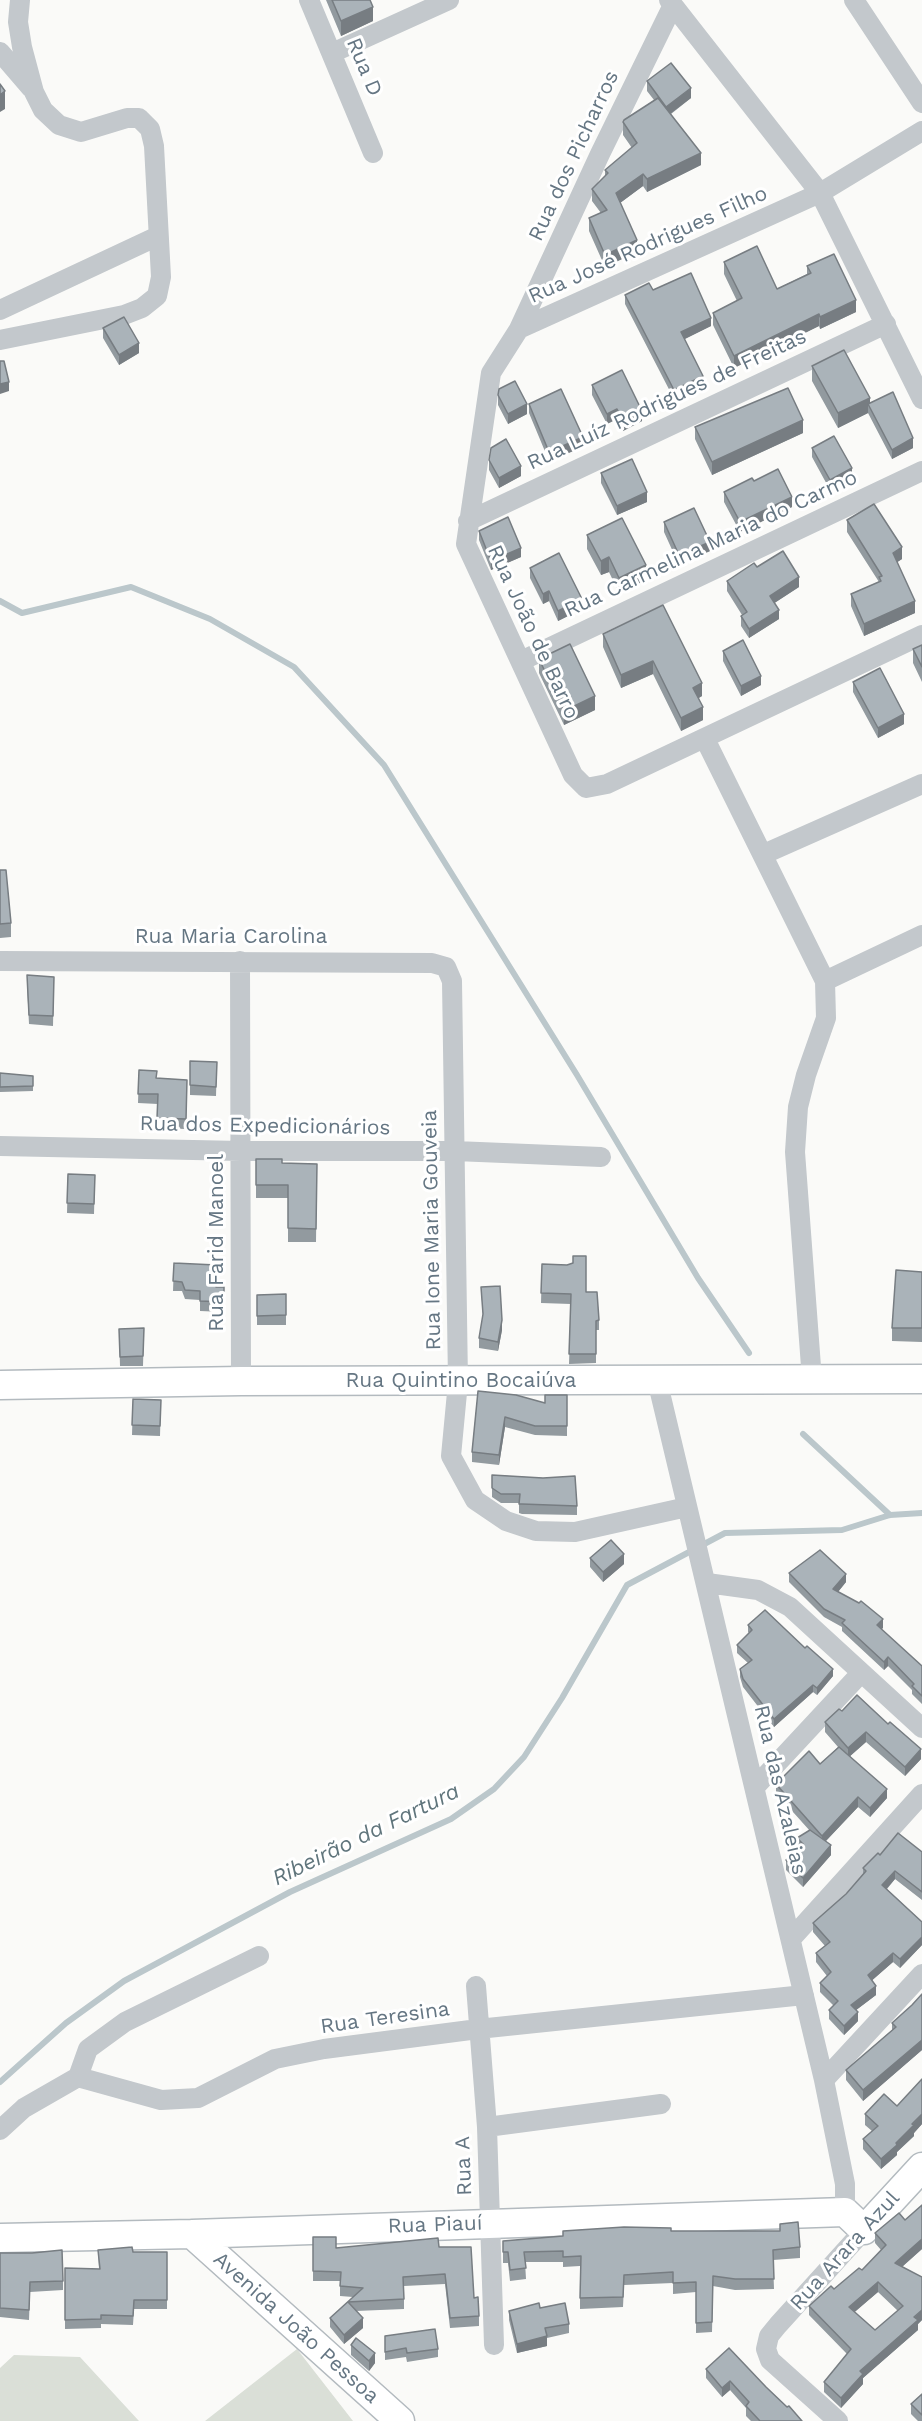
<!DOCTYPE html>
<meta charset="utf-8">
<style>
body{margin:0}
canvas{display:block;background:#fafaf8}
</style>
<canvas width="922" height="2421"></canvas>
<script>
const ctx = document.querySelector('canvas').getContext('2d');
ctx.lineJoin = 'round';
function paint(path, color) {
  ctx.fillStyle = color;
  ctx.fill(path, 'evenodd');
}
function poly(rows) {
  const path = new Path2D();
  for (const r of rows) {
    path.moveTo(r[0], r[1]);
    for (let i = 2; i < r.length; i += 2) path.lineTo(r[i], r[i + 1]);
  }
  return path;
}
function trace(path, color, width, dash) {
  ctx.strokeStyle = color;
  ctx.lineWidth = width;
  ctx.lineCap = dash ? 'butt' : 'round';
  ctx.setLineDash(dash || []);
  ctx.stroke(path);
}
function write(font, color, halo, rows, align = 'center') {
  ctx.font = font + ' "Work Sans",sans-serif';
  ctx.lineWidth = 6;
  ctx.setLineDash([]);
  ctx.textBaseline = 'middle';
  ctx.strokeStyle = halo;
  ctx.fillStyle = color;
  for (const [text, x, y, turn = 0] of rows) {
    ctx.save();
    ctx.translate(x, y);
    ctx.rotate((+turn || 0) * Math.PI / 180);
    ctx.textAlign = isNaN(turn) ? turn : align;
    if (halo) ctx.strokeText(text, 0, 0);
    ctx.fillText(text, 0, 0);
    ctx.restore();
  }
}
const green = poly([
 [297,2349,353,2421,205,2421],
 [14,2355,80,2357,139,2421,0,2421,0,2368]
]);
const stream = poly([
 [0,601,22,613,131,587,210,619,294,667,384,765,577,1075,698,1278,749,1353],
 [803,1434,890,1515],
 [0,2082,66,2023,124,1981,290,1892,451,1819,494,1789,524,1757,562,1698,627,1585,725,1533,842,1530,890,1515,922,1513]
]);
const street = poly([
 [309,0,373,153],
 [669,0,820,193,922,399],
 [854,0,922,103],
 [0,52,31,88],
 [332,53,449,0],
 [922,131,820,193,519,329,491,373,466,544,573,775,586,788,607,784,922,635],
 [0,310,158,236],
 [519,329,600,154,673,5],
 [0,340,124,315,142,308,157,296,161,277,154,146,150,129,139,118,127,118,81,132,59,125,43,110,34,92,22,47,18,22,20,0],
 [468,521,886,324],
 [521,661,922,471],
 [705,739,825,981,826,1018,806,1075,798,1107,795,1152,812,1380],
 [764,854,922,784],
 [0,961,432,963,446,967,452,981,458,1382,451,1456,475,1500,506,1521,536,1531,575,1532,687,1507],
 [240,961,241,1381],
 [825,981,922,935],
 [0,1146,241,1151,455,1151,601,1157],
 [657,1380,824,2080,845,2184,845,2212],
 [707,1583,758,1590,790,1607,922,1728],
 [755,1787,861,1673],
 [791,1939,922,1794],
 [476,1986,487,2127,494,2345],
 [78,2077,88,2049,125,2022,259,1956],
 [824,2080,922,1974],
 [487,2127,661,2104],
 [0,2130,24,2108,78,2077,161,2100,198,2098,275,2059,324,2049,478,2029,804,1995],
 [838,2421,770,2360,766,2349,769,2336,778,2325,864,2230]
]);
const secondary = poly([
 [0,1385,241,1381,922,1379],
 [192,2234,400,2421],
 [0,2238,192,2234,845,2212,864,2230,922,2167]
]);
const wall = poly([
 [326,0,370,0,373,21,341,36],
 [647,81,691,98,671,114,701,165,647,192,643,186,620,203,637,252,605,267,589,231,589,218,601,213,592,201,592,189,605,176,605,170,632,148,623,135,623,122,654,100,647,91],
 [724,262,777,289,807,274,807,266,856,312,820,329,819,326,734,368,713,325,713,313,737,301,724,274],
 [653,290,711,326,684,339,703,385,674,399,625,304,625,295],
 [103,328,139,353,119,365,103,338],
 [812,366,870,403,913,448,892,459,868,413,838,428,812,381],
 [592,385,642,421,623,431,617,419,607,424,592,395],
 [498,395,527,414,508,424,498,405],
 [529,404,583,447,549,461,529,413],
 [695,427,803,433,712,475,695,439],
 [812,448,852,478,830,490,812,457],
 [489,460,521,476,499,488,489,470],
 [601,473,647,502,617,515,601,483],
 [754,481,792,507,740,532,724,502,724,492],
 [847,520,902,559,897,562,915,613,864,636,851,606,851,594,879,582,847,532],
 [664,522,710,551,679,565,664,532],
 [479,531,521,557,491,570,479,540],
 [587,535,646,580,619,593,609,572,601,575,587,549],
 [757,567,799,587,774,603,779,619,749,638,741,626,741,616,742,615,727,591,727,581],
 [530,568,582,609,558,621,549,601,543,604,530,578],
 [663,605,702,696,699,698,703,720,681,731,653,674,621,688,603,647,603,634],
 [922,645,922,682,913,663,913,649],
 [723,651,761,685,741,696,723,661],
 [539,659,595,710,564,725,539,673],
 [853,682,904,724,878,738,853,692],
 [0,870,11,923,11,937,0,938],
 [54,977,53,1026,29,1024,27,985],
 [190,1061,217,1062,216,1096,190,1095],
 [139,1070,156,1078,187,1080,186,1129,157,1128,158,1104,138,1103],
 [0,1073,33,1076,33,1091,0,1092],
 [256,1159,282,1163,317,1164,316,1242,288,1242,288,1198,256,1198],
 [68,1174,95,1175,94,1214,67,1213],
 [174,1263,216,1287,224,1287,224,1312,200,1311,200,1300,185,1299,182,1291,173,1291],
 [542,1264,586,1292,599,1320,599,1330,596,1330,596,1363,569,1364,571,1304,541,1303],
 [922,1272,922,1342,892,1341,892,1328],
 [481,1287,502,1330,498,1351,479,1348,479,1338,483,1317],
 [286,1294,286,1325,257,1325,257,1295],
 [144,1328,143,1366,120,1366,119,1329],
 [478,1391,545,1403,567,1395,567,1436,535,1435,505,1427,499,1465,472,1462,472,1452],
 [133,1399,161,1400,160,1436,132,1435],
 [492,1475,543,1478,577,1506,577,1515,522,1514,519,1513,519,1503,501,1503,492,1497],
 [590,1558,624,1564,603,1582,590,1567],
 [789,1573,846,1582,838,1592,883,1628,881,1629,922,1666,922,1704,912,1694,912,1690,888,1666,884,1670,842,1631,842,1627,824,1617,789,1582],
 [748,1625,833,1676,817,1695,813,1692,774,1727,743,1687,740,1677,740,1669,748,1663,737,1653,737,1645,749,1633,748,1632],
 [842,1711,921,1759,905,1776,866,1742,850,1756,887,1798,870,1817,858,1807,826,1841,831,1855,803,1887,786,1870,786,1860,798,1849,797,1848,797,1838,810,1831,776,1793,776,1784,820,1764,838,1747,825,1732,825,1722],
 [922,1852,922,1900,895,1879,887,1889,922,1922,922,1945,900,1968,893,1962,872,1980,876,1995,856,2010,858,2021,844,2035,829,2019,829,2010,834,2006,820,1992,820,1983,827,1976,816,1962,816,1953,825,1946,813,1932,813,1923,846,1894,863,1874,863,1868,880,1855],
 [922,1994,922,2050,863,2101,846,2080,846,2070,892,2030,892,2023,912,2005],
 [922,2079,922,2124,914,2133,914,2136,897,2152,897,2155,881,2169,863,2149,863,2139,872,2131,865,2125,865,2114,897,2106],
 [922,2205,922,2249,902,2267,922,2277,922,2320,918,2324,918,2330,863,2378,863,2384,841,2408,824,2392,824,2382,847,2354,809,2315,809,2306,862,2270,881,2250,875,2243,875,2233,905,2220],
 [878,2292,898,2311,875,2330,854,2312],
 [671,2231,800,2247,800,2258,773,2260,774,2289,735,2290,713,2286,712,2332,696,2333,696,2292,673,2294,673,2283,624,2285,623,2307,580,2309,580,2266,563,2267,563,2262,525,2262,526,2279,510,2281,508,2263,503,2263,503,2241],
 [313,2237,336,2248,439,2247,474,2298,479,2316,479,2326,450,2328,445,2284,404,2286,404,2309,356,2311,363,2328,344,2344,330,2327,330,2318,353,2297,340,2296,340,2281,313,2281],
 [98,2250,133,2252,167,2252,167,2309,134,2309,133,2325,101,2324,101,2328,65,2329,65,2268,99,2269],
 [0,2253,63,2281,63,2290,30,2292,29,2320,0,2317],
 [540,2308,569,2324,569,2333,547,2338,547,2346,517,2353,509,2320,509,2311],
 [385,2336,438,2349,438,2357,407,2362,406,2357,385,2360],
 [351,2345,375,2363,369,2371,351,2355],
 [706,2369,766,2387,802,2421,751,2421,746,2416,746,2408,730,2390,722,2397,706,2378],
 [922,2394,922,2421,918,2421,911,2414,911,2404]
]);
const shadedWall = poly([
 [373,7,373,21,341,36,341,21],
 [691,88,691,98,666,117,666,107],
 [5,91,5,109,0,112,0,95],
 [701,153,701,165,647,192,647,179],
 [643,174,643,186,616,206,616,193],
 [637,240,637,252,605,267,605,255],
 [856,300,856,312,820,329,820,317],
 [819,314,819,326,734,368,734,356],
 [711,318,711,326,681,341,681,332],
 [139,343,139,353,119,365,119,355],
 [703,376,703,385,674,399,674,390],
 [9,382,9,391,0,394,0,384],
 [870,398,870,408,868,404,868,413,838,428,838,413],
 [527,404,527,414,508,424,508,414],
 [617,409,617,419,607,424,607,414],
 [642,411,642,421,623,431,623,421],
 [803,420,803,433,712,475,712,462],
 [583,437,583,447,549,461,549,452],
 [913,438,913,448,892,459,892,450],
 [521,466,521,476,499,488,499,478],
 [852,468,852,478,830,490,830,480],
 [647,492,647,502,617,515,617,506],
 [792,497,792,507,740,532,740,522],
 [710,542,710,551,679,565,679,555],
 [902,547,902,559,893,565,893,553],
 [521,548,521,557,491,570,491,561],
 [609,557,609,572,601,575,601,561],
 [646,565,646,580,619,593,619,578],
 [799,577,799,587,770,606,770,596],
 [549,591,549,601,543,604,543,594],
 [582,599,582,609,558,621,558,611],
 [915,601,915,613,864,636,864,624],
 [779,610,779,619,749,638,749,629],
 [653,661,653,674,621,688,621,675],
 [761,676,761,685,741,696,741,686],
 [702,683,702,696,693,701,693,688],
 [595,696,595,710,564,725,564,711],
 [703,707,703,720,681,731,681,718],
 [904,714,904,724,878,738,878,728],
 [502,1320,502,1330,498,1351,498,1342],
 [505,1417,505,1427,499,1465,499,1455],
 [624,1554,624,1564,603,1582,603,1572],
 [846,1574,846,1582,833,1598,833,1589],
 [883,1619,883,1628,877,1633,877,1625],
 [888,1657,888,1666,884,1670,884,1662],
 [833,1669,833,1676,817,1695,817,1688],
 [813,1685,813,1692,774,1727,774,1719],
 [866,1732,866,1742,848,1758,848,1748],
 [921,1749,921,1759,905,1776,905,1767],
 [887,1789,887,1798,870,1817,870,1808],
 [858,1797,858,1807,822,1845,822,1836],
 [831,1845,831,1855,803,1887,803,1878],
 [895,1871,895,1879,882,1894,882,1885],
 [922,1937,922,1945,900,1968,900,1959],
 [893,1953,893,1962,868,1984,868,1975],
 [876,1986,876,1995,851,2014,851,2005],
 [858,2012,858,2021,844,2035,844,2026],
 [922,2040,922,2050,863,2101,863,2090],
 [922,2114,922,2124,914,2133,914,2136,897,2152,897,2155,881,2169,881,2159],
 [922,2239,922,2249,895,2273,895,2263],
 [878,2282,878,2292,849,2317,849,2307],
 [922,2310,922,2320,918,2324,918,2330,863,2378,863,2384,841,2408,841,2398,860,2371],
 [363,2318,363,2328,344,2344,344,2335],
 [547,2336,547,2346,517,2353,517,2344],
 [375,2353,375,2363,369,2371,369,2361],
 [730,2381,730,2390,722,2397,722,2388]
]);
const building = poly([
 [332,0,370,0,373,7,341,21,332,0],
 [671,63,691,88,666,107,647,81,671,63],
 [0,84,5,91,0,95,0,84],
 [658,98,701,153,647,179,643,174,616,193,637,240,605,255,589,218,607,210,592,189,608,173,605,170,637,143,623,122,624,120,658,98],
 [757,246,777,289,811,273,807,266,834,254,856,300,820,317,819,314,734,356,713,313,742,298,724,262,757,246],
 [691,273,711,318,681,332,703,376,674,390,625,295,649,283,653,290,691,273],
 [124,317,139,343,119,355,103,328,124,317],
 [844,350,870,398,838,413,812,366,844,350],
 [0,361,4,361,9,382,0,384,0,361],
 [622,370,642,411,623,421,617,409,607,414,592,385,622,370],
 [515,381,527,404,508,414,498,395,499,389,515,381],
 [788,388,803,420,712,462,695,427,788,388],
 [561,389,583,437,549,452,529,404,561,389],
 [893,392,913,438,892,450,868,404,893,392],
 [834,436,852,468,830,480,812,448,834,436],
 [506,439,521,466,499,478,489,460,491,448,506,439],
 [632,459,647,492,617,506,601,473,632,459],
 [778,469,792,497,740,522,724,492,752,478,754,481,778,469],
 [874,504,902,547,893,553,915,601,864,624,851,594,881,581,879,577,882,576,847,520,874,504],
 [694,508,710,542,679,555,664,522,694,508],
 [508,517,521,548,491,561,479,531,508,517],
 [622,518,646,565,619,578,609,557,601,561,587,535,622,518],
 [783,551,799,577,770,596,779,610,749,629,741,616,747,612,727,581,754,563,757,567,783,551],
 [559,553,582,599,558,611,549,591,543,594,530,568,559,553],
 [663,605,702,683,693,688,703,707,681,718,653,661,621,675,603,634,663,605],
 [743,640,761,676,741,686,723,651,743,640],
 [570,644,595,696,564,711,539,659,570,644],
 [922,645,922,667,913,649,922,645],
 [880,668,904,714,878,728,853,682,880,668],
 [0,870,6,870,11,923,0,924,0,870],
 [27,975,54,977,53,1016,29,1015,27,975],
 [190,1061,217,1062,216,1087,190,1085,190,1061],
 [139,1070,157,1071,156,1078,187,1080,186,1119,157,1118,158,1094,138,1094,139,1070],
 [0,1073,33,1076,33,1086,0,1087,0,1073],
 [256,1159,282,1159,282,1163,317,1164,316,1229,288,1228,288,1185,256,1185,256,1159],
 [68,1174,95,1175,94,1204,67,1203,68,1174],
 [573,1256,586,1256,586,1292,597,1292,599,1320,596,1321,596,1354,569,1354,571,1294,541,1293,542,1264,567,1265,573,1263,573,1256],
 [174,1263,216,1265,216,1287,224,1287,224,1302,200,1301,200,1291,185,1290,182,1282,173,1281,174,1263],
 [896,1270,922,1272,922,1328,892,1328,896,1270],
 [500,1286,502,1320,498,1342,479,1338,483,1314,481,1287,500,1286],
 [286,1294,286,1315,257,1316,257,1295,286,1294],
 [144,1328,143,1356,120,1357,119,1329,144,1328],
 [478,1391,516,1395,545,1403,545,1395,567,1395,567,1426,535,1426,505,1417,499,1455,472,1452,478,1391],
 [133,1399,161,1400,160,1426,132,1425,133,1399],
 [492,1475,543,1478,575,1476,577,1506,522,1504,519,1504,520,1494,501,1494,492,1488,492,1475],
 [611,1540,624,1554,603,1572,590,1558,611,1540],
 [820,1550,846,1574,833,1589,859,1603,861,1601,883,1619,877,1625,922,1666,922,1696,912,1686,914,1684,888,1657,884,1662,842,1623,845,1620,824,1609,789,1573,820,1550],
 [765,1610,805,1648,807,1646,833,1669,817,1688,813,1685,774,1719,743,1679,740,1669,752,1660,737,1645,752,1630,748,1625,765,1610],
 [857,1695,888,1724,890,1722,921,1749,905,1767,866,1732,848,1748,825,1722,839,1709,842,1711,857,1695],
 [839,1747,887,1789,870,1808,858,1797,822,1836,776,1784,809,1751,820,1764,839,1747],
 [810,1830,831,1845,803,1878,786,1860,803,1844,797,1838,810,1830],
 [898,1833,922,1852,922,1892,895,1871,882,1885,922,1922,922,1937,900,1959,893,1953,868,1975,876,1986,851,2005,858,2012,844,2026,829,2010,838,2001,820,1983,831,1972,816,1953,830,1942,813,1923,846,1894,866,1871,863,1868,878,1853,880,1855,898,1833],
 [922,1994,922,2040,863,2090,846,2070,896,2027,892,2023,912,2005,922,1994],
 [922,2079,922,2114,912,2124,914,2125,896,2143,897,2145,881,2159,863,2139,878,2126,865,2114,884,2094,897,2106,922,2079],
 [922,2205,922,2239,895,2263,922,2277,922,2310,914,2317,918,2320,860,2371,863,2374,841,2398,824,2382,851,2349,809,2306,831,2286,834,2289,859,2268,862,2270,886,2245,875,2233,899,2213,905,2220,922,2205],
 [878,2282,903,2306,875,2330,849,2307,878,2282],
 [798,2222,800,2247,773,2250,774,2279,735,2279,713,2276,712,2322,696,2323,696,2282,673,2283,673,2272,624,2275,623,2297,580,2298,581,2256,563,2257,563,2251,524,2252,526,2268,510,2270,508,2252,503,2252,503,2241,563,2236,563,2231,624,2227,671,2228,671,2231,780,2231,780,2224,798,2222],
 [313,2237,336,2237,336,2248,438,2238,439,2247,471,2247,474,2298,478,2297,479,2316,450,2318,445,2274,403,2277,404,2299,348,2302,363,2318,344,2335,330,2318,363,2288,340,2286,341,2272,313,2271,313,2237],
 [132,2247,133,2252,167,2252,167,2300,134,2300,133,2316,101,2315,101,2319,65,2320,65,2268,100,2269,98,2250,132,2247],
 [62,2250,63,2281,30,2282,29,2310,0,2308,0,2253,32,2253,62,2250],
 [539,2303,540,2308,565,2303,569,2324,545,2328,547,2336,517,2344,509,2311,539,2303],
 [435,2329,438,2349,407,2353,406,2348,385,2352,385,2336,435,2329],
 [356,2338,375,2353,369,2361,351,2345,356,2338],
 [729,2348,766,2387,787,2407,789,2406,802,2421,760,2421,746,2406,749,2402,730,2381,722,2388,706,2369,729,2348],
 [922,2394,922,2415,911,2404,922,2394]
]);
const streetNames = [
 ["Rua D",364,67,67],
 ["Rua dos Picharros",574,156,-65],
 ["Rua José Rodrigues Filho",648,245,-24],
 ["Rua Luíz Rodrigues de Freitas",667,400,-25],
 ["Rua Carmelina Maria do Carmo",711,544,-25],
 ["Rua João de Barro",533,632,65],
 ["Rua Maria Carolina",231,937],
 ["Rua dos Expedicionários",265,1126,1],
 ["Rua Ione Maria Gouveia",432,1230,-91],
 ["Rua Farid Manoel",217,1243,-90],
 ["Rua Quintino Bocaiúva",461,1381],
 ["Rua das Azaleias",780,1790,77],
 ["Rua Teresina",385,2018,-8],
 ["Rua A",464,2166,-92],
 ["Rua Piauí",435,2225,-2],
 ["Rua Arara Azul",845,2251,-48],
 ["Avenida João Pessoa",296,2328,42]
];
const waterNames = [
 ["Ribeirão da Fartura",366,1835,-26]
];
paint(green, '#dadfd7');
trace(stream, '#bbc7cb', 6);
trace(secondary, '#b3babf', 31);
trace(street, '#c3c8cc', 20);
trace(secondary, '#fff', 28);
paint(wall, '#929a9f');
paint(shadedWall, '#777d82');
paint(building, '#aab3b9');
trace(building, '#777d82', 1.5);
write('21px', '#657683', '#fff', streetNames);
write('italic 22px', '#60757c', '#fff', waterNames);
</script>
